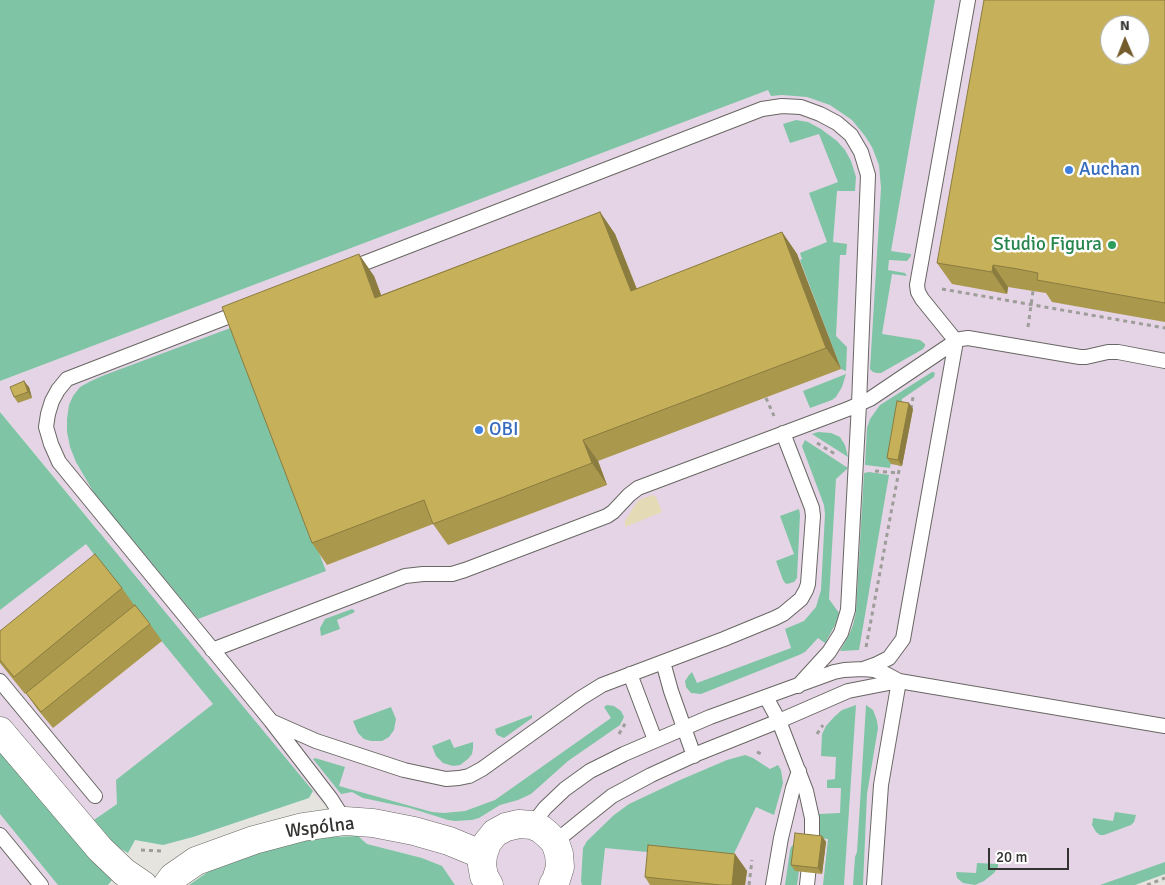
<!DOCTYPE html>
<meta charset="utf-8">
<style>
body{margin:0}
#map{position:relative;width:1165px;height:885px;overflow:hidden;background:#e5e4df;font-family:Signika,sans-serif}
canvas{display:block}
.north{position:absolute;left:1100px;top:15px;width:50px;height:50px;box-sizing:border-box;background:#fff;border:1px solid #adadad;border-radius:50%;rotate:359deg;font-size:14px;font-weight:700;line-height:20px;text-align:center;color:#333331}
.north::after{content:'';display:block;margin:auto;width:18px;height:22px;background:#745c2d;clip-path:polygon(50% 0,100% 100%,50% 72%,0 100%)}
.scale{position:absolute;left:988px;top:848px;width:81px;height:22px;box-sizing:border-box;border:2px solid #333331;border-top:0;padding-left:6px;font-size:15px;line-height:18px;white-space:nowrap;color:#333331;-webkit-text-stroke:4px #fff;paint-order:stroke}
</style>
<div id="map">
<canvas width="1165" height="885"></canvas>
<div class="north">N</div>
<div class="scale">20 m</div>
</div>
<script>
const ctx = document.querySelector('canvas').getContext('2d');
ctx.lineJoin = 'round';
function paint(path, color) {
  ctx.fillStyle = color;
  ctx.fill(path, 'evenodd');
}
function poly(rows) {
  const path = new Path2D();
  for (const r of rows) {
    path.moveTo(r[0], r[1]);
    for (let i = 2; i < r.length; i += 2) path.lineTo(r[i], r[i + 1]);
  }
  return path;
}
function trace(path, color, width, dash) {
  ctx.strokeStyle = color;
  ctx.lineWidth = width;
  ctx.lineCap = dash ? 'butt' : 'round';
  ctx.setLineDash(dash || []);
  ctx.stroke(path);
}
function write(font, color, halo, rows, align = 'center') {
  ctx.font = font + ' Signika,sans-serif';
  ctx.lineWidth = 5;
  ctx.setLineDash([]);
  ctx.textBaseline = 'middle';
  ctx.strokeStyle = halo;
  ctx.fillStyle = color;
  for (const [text, x, y, turn = 0] of rows) {
    ctx.save();
    ctx.translate(x, y);
    ctx.rotate((+turn || 0) * Math.PI / 180);
    ctx.textAlign = isNaN(turn) ? turn : align;
    if (halo) ctx.strokeText(text, 0, 0);
    ctx.fillText(text, 0, 0);
    ctx.restore();
  }
}
const commercial = poly([
 [897,0,1165,0,1165,874,1135,885,455,885,441,866,422,858,367,844,318,798,248,713,91,822,0,715,0,610,100,532,0,412,0,381,895,41],
 [1110,25,1140,25,1140,55,1110,55],
 [0,760,104,885,0,885]
]);
const green = poly([
 [0,0,935,0,891,251,911,254,911,256,907,261,889,260,888,270,905,273,907,276,892,274,882,334,920,340,925,344,925,346,923,349,881,373,877,373,873,372,870,369,881,188,879,165,872,147,865,136,852,120,830,105,807,97,782,95,771,96,768,90,0,381],
 [796,120,808,122,821,129,837,141,845,150,851,161,856,177,855,191,837,191,833,242,847,244,846,255,840,255,836,336,847,347,846,371,841,369,800,260,802,259,800,253,827,242,809,193,838,182,819,134,790,143,783,124],
 [233,327,326,571,198,619,94,493,76,462,70,447,67,432,67,419,69,405,73,396,80,387,89,382,102,376],
 [932,372,933,372,935,373,934,377,902,399,890,468,865,465,867,428,870,419,880,405],
 [846,374,842,387,836,397,832,400,810,408,803,391],
 [0,412,313,791,309,798,193,837,163,845,135,840,128,853,109,842,91,822,117,804,116,780,213,704,146,622,86,544,0,610],
 [818,432,831,433,840,437,845,445,848,457,812,434],
 [805,440,848,468,836,479,829,599,839,613,835,625,825,643,818,638,805,652,799,655,701,694,691,693,686,687,685,681,689,675,692,672,697,683,791,648,785,629,804,621,816,607,821,590,825,514,824,505,803,449,802,446],
 [869,472,889,475,859,650,840,651,849,635,853,625,856,612,864,473],
 [799,509,800,515,797,578,794,582,787,584,785,583,783,580,776,561,794,554,780,516],
 [352,609,355,611,353,613,337,620,340,629,321,636,320,628,325,619],
 [607,705,614,706,621,711,624,717,620,725,568,761,531,794,518,800,500,805,479,818,472,820,455,821,448,820,410,808,363,798,352,792,341,794,313,759,315,758,345,767,339,786,432,812,444,813,465,811,495,800,611,718,604,707],
 [856,705,844,885,823,885,828,839,817,838,819,814,840,813,841,788,827,788,827,780,835,779,836,757,821,756,822,734,826,726,834,717,842,710],
 [866,705,873,710,875,715,877,721,878,728,867,794,863,885,853,885,855,857,857,852],
 [391,707,396,719,394,730,389,737,382,741,371,741,364,739,358,733,353,721],
 [532,715,532,718,504,738,497,735,496,733,495,729],
 [450,739,454,748,473,742,473,748,472,754,468,759,460,765,453,766,443,763,436,756,432,746],
 [0,750,113,879,108,885,58,885,0,814],
 [745,755,753,758,770,769,778,765,781,770,783,783,774,815,756,807,731,860,605,848,601,885,582,885,581,881,583,848,587,841,614,815,629,804,680,780,727,760],
 [1115,812,1136,815,1134,822,1131,825,1104,835,1100,835,1096,832,1092,825,1093,818,1113,821],
 [358,836,367,844,422,858,442,866,455,885,189,885,212,869,258,851,306,838],
 [795,843,795,870,799,871,797,885,785,885,790,850,791,847],
 [1165,862,1165,874,1135,885,1100,885],
 [977,863,998,864,998,867,994,873,984,881,975,885,963,883,957,878,956,872,976,873]
]);
const sand = poly([
 [652,495,656,497,662,512,625,527,625,521,636,503,639,500]
]);
const path = poly([
 [942,289,1165,328],
 [1028,327,1033,291],
 [766,398,774,416],
 [911,409,913,397],
 [817,443,835,454],
 [875,471,899,473],
 [866,647,900,465],
 [619,734,626,722],
 [817,734,823,725],
 [757,752,764,755],
 [141,850,162,851],
 [749,885,752,860],
 [1147,885,1165,878]
]);
const service = poly([
 [349,269,762,109,782,106,801,107,820,114,837,123,851,135,861,152,868,175,859,404,848,610,841,633,829,652,798,686],
 [243,311,67,379,58,390,52,401,48,414,46,427,51,444,59,462,271,721,331,799,345,821],
 [212,650,405,576,423,574,452,574,465,570,607,516,613,512,629,495,638,488,848,409,870,399,956,341,961,339,968,338,1080,357,1086,357,1108,352,1118,352,1165,361],
 [663,662,671,691,694,756],
 [863,669,877,664,889,658,903,639,956,341,922,299,918,292,917,285,968,0],
 [630,674,655,740],
 [0,681,95,796],
 [766,697,779,721,806,791,812,818,812,837,807,885],
 [273,722,316,741,404,770,446,779,459,778,469,776,482,769,581,698,602,685,724,639,775,618,783,614,801,599,806,590,808,584,813,516,812,508,783,433],
 [532,825,545,808,565,789,590,771,624,754,710,717,834,672,844,670,863,669,874,670,886,674,899,681],
 [0,835,41,885],
 [555,842,587,816,612,796,651,775,699,753,779,721,848,691,899,681,1165,726],
 [773,885,781,838,793,788,799,771],
 [874,885,881,785,899,681]
]);
const minor = poly([
 [0,731,100,849,124,872,143,885],
 [167,885,173,877,196,861,254,840,303,827,345,821,373,823,414,831,449,841,483,855],
 [489,885,484,876,482,865,483,855,487,843,495,833,506,827,519,824,532,825,541,829,548,835,555,842,559,854,560,867,556,880,553,885]
]);
const wall = poly([
 [1165,0,1165,322,1052,302,1046,293,1033,291,1008,287,1007,294,952,284,937,263],
 [600,212,615,234,637,289,782,232,797,254,841,369,598,461,607,485,448,545,433,524,327,565,312,543,374,276,381,295],
 [29,387,32,398,18,403,14,397],
 [913,409,902,466,891,464,887,458],
 [122,588,134,605,150,624,162,641,53,728,38,710,26,693,25,694,0,663,0,631],
 [822,836,826,842,822,874,795,871,791,865],
 [735,854,747,871,745,885,650,885,645,877]
]);
const shadedWall = poly([
 [600,212,615,234,646,313,631,291],
 [782,232,797,254,841,369,826,348],
 [359,254,374,276,390,319,375,298],
 [993,265,1008,287,1007,294,992,272],
 [24,381,29,387,32,398,28,392],
 [909,403,913,409,902,466,898,460],
 [583,440,598,461,607,485,592,463],
 [822,836,826,842,822,874,818,868],
 [735,854,747,871,745,885,732,885]
]);
const building = poly([
 [984,0,1165,0,1165,303,1037,280,1038,273,1018,269,993,265,992,272,937,263,984,0],
 [1110,25,1140,25,1140,55,1110,55,1110,25],
 [600,212,631,291,782,232,826,348,583,440,592,463,433,524,424,500,312,543,222,307,359,254,375,298,600,212],
 [24,381,28,392,14,397,10,387,24,381],
 [897,401,909,403,898,460,887,458,897,401],
 [95,554,122,588,14,677,0,660,0,631,95,554],
 [135,605,150,624,41,712,26,693,135,605],
 [795,833,822,836,818,868,791,865,795,833],
 [648,845,735,854,732,885,721,885,645,877,648,845]
]);
const markers = [
 [1069,170,5,"#3f7fe0"],
 [1112,245,5,"#2e9e5b"],
 [479,430,5,"#3f7fe0"]
];
const shopNames = [
 ["Auchan",1079,170],
 ["OBI",489,430]
];
const leisureNames = [
 ["Studio Figura",1102,245]
];
const streetNames = [
 ["Wspólna",320,828,-7]
];
paint(commercial, '#e5d4e5');
paint(green, '#7fc5a5');
paint(sand, '#e4dab5');
trace(service, '#686763', 16);
trace(minor, '#686763', 29);
trace(path, '#9d9d99', 3, [4, 4]);
trace(service, '#fff', 14);
trace(minor, '#fff', 28);
paint(wall, '#aa984d');
paint(shadedWall, '#8b7c3f');
paint(building, '#c6b15a');
trace(building, '#8b7c3f', 1);
for (const [x, y, r, color] of markers) {
  const dot = new Path2D();
  dot.arc(x, y, r, 0, 2 * Math.PI);
  ctx.fillStyle = color;
  ctx.fill(dot);
  trace(dot, '#fff', 2);
}
write('19px', '#366cbe', '#fff', shopNames, 'left');
write('19px', '#27864d', '#fff', leisureNames, 'right');
write('19px', '#333331', '#fff', streetNames);
</script>
